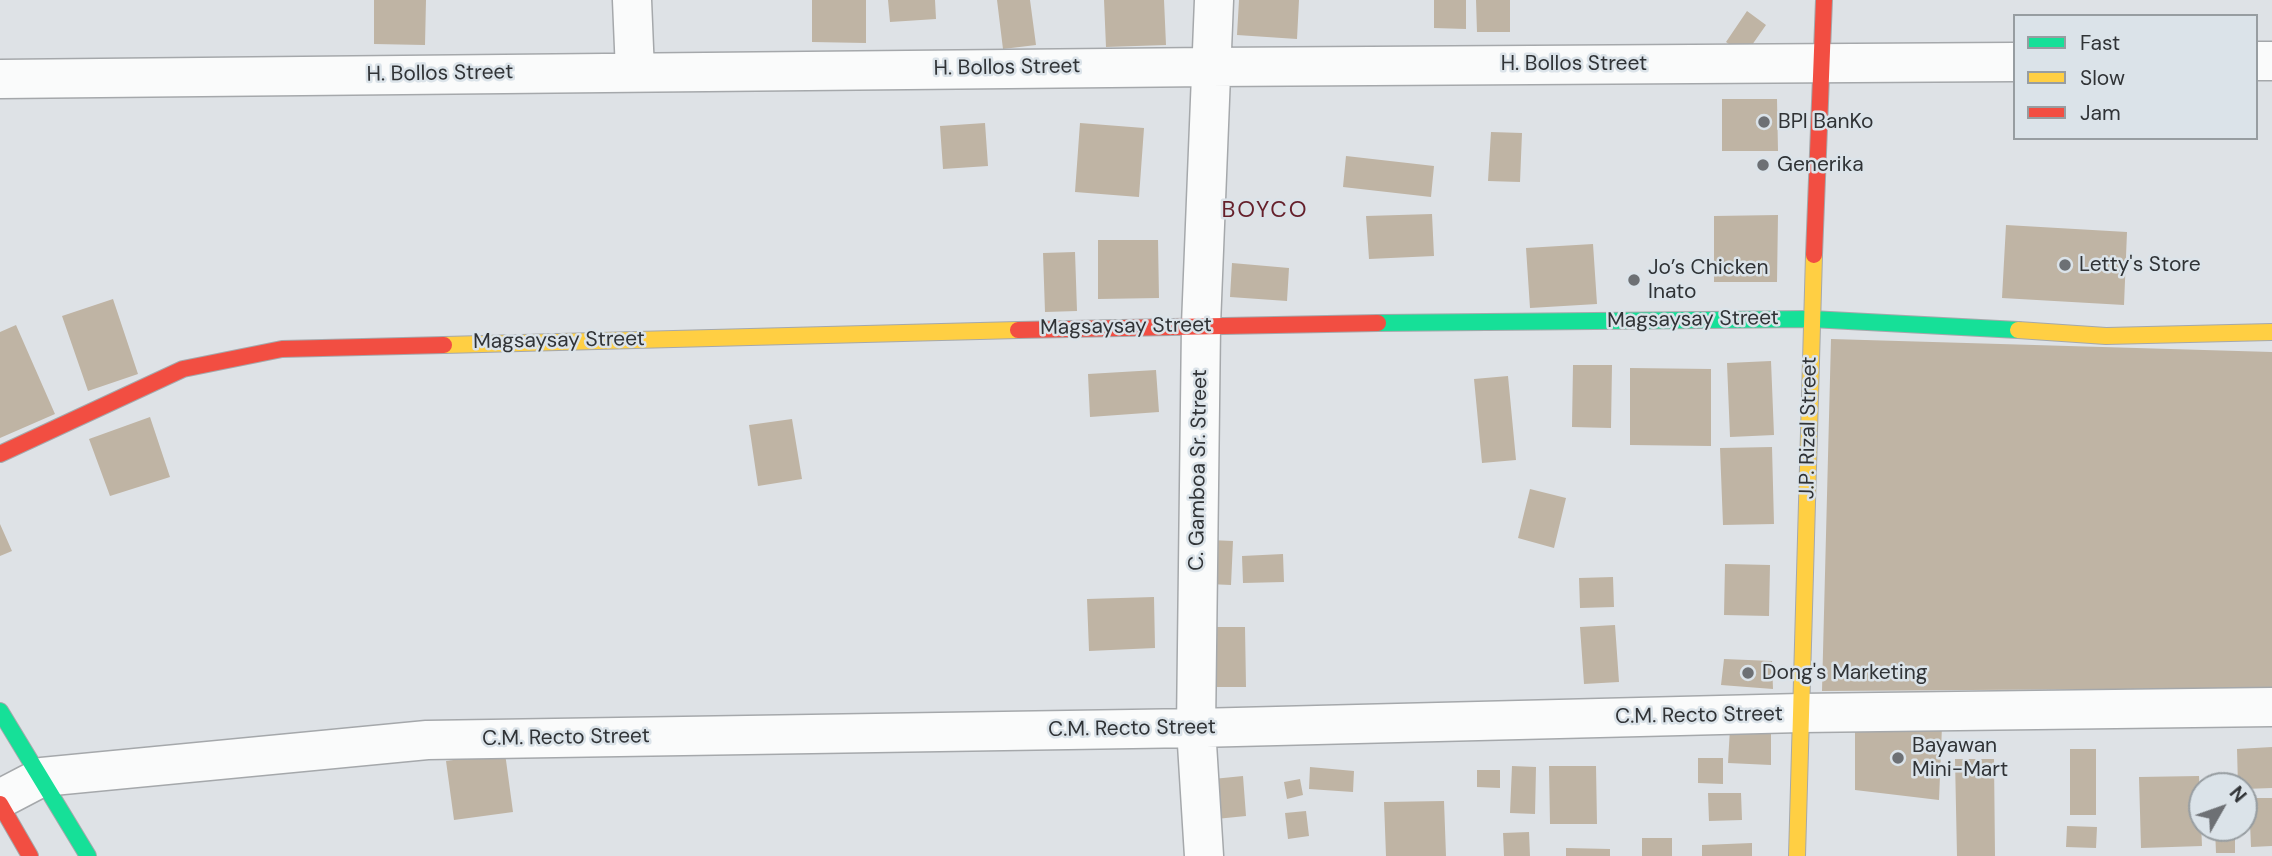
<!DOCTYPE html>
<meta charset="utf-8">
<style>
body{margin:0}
#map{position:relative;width:2272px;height:856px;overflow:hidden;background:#dee2e6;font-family:"DM Sans",sans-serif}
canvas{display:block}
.legend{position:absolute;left:2013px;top:14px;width:245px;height:126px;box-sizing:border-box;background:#dbe3e9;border:2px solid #979da1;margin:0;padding:9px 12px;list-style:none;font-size:21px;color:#303336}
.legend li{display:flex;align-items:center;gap:14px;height:35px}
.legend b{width:35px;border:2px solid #979da1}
.north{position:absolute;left:2188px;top:772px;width:70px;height:70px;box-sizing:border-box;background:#dbe3e9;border:2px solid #979da1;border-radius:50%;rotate:50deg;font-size:19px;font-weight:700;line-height:28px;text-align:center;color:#303336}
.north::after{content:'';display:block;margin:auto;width:24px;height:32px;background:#6d7074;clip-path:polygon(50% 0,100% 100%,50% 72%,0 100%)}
</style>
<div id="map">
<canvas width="2272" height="856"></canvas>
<ul class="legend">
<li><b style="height:9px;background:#16e098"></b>Fast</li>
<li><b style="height:9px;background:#ffcf43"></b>Slow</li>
<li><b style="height:9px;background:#f24e42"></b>Jam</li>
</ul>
<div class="north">N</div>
</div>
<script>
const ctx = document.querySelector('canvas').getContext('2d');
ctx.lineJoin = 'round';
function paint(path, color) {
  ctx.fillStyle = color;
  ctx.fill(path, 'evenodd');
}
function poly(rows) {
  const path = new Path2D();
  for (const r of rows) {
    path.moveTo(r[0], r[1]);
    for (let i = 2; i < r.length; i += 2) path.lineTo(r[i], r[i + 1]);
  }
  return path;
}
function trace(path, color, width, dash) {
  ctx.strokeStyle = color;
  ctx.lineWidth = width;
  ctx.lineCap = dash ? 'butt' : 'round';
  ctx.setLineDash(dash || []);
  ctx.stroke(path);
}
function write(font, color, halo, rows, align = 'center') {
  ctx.font = font + ' "DM Sans",sans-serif';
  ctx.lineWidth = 5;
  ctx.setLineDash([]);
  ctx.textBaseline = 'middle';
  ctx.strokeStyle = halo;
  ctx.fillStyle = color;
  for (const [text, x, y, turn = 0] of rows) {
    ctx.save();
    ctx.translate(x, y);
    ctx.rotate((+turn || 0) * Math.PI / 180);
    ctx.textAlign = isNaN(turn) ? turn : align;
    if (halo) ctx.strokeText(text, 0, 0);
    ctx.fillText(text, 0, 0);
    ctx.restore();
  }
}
const building = poly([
 [374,0,426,0,425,45,374,44],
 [812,0,866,0,866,43,812,42],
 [888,0,935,0,936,19,890,22],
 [997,0,1030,0,1036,45,1003,49],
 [1104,0,1164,0,1166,45,1106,47],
 [1239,0,1299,0,1297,39,1237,35],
 [1434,0,1466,0,1466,29,1434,28],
 [1476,0,1510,0,1510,32,1477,32],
 [1747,11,1766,25,1745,55,1726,42],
 [1722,99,1777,99,1778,151,1722,151],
 [985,123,988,166,943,169,940,126],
 [1080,123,1144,128,1139,197,1075,192],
 [1491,132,1522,133,1520,182,1488,181],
 [1346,156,1434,166,1431,197,1343,187],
 [1432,214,1434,256,1369,259,1366,216],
 [1778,215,1777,282,1714,282,1714,216],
 [2006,225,2127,232,2124,305,2002,298],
 [1098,240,1158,240,1159,298,1098,299],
 [1593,244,1597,304,1530,308,1526,248],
 [1075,252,1077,311,1045,312,1043,253],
 [1232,263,1289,268,1287,301,1230,297],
 [113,299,138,374,88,391,62,316],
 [16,325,55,414,0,438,0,332],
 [1831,339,2272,352,2272,688,1822,691],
 [1771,361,1774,435,1730,437,1727,363],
 [1573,365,1612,365,1611,428,1572,427],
 [1630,368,1711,369,1711,446,1630,445],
 [1156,370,1159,412,1090,417,1088,374],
 [1508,376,1516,460,1482,463,1474,379],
 [150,417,170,477,110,496,89,439],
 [792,419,802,479,758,486,749,425],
 [1772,447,1774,524,1723,525,1720,448],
 [1530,489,1566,498,1554,548,1518,538],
 [0,524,12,551,0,556],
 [1210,540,1233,541,1231,585,1208,584],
 [1283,554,1284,582,1243,583,1242,556],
 [1725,564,1770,565,1769,616,1724,615],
 [1613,577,1614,607,1580,608,1579,578],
 [1154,597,1155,648,1089,651,1087,599],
 [1615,625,1619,682,1584,684,1580,627],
 [1215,627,1245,627,1246,687,1216,687],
 [1724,659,1772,661,1773,689,1721,685],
 [1855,724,1942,726,1939,800,1855,790],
 [1730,728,1771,730,1771,765,1728,763],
 [2272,747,2272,788,2244,789,2244,786,2238,786,2237,749],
 [2070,749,2096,749,2096,815,2070,815],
 [505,753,513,812,454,820,446,761],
 [1698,758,1723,758,1723,784,1698,783],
 [1955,759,1994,759,1995,856,1957,856],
 [1512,766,1536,767,1535,814,1510,813],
 [1549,766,1596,766,1597,824,1550,824],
 [1310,767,1354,771,1353,792,1309,789],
 [1477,770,1500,770,1500,788,1477,787],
 [2234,775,2234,786,2215,786,2215,776],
 [1243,776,1246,816,1216,819,1213,779],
 [2199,776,2202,846,2141,848,2139,777],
 [1300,779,1303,795,1287,799,1284,782],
 [1708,793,1741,793,1742,820,1709,821],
 [2249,798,2272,798,2272,846,2251,847],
 [1444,801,1446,856,1386,856,1384,802],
 [1306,811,1309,836,1288,839,1285,813],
 [2067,826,2097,827,2096,848,2066,847],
 [2215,828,2235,828,2235,853,2216,853],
 [1529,832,1530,856,1504,856,1503,833],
 [1642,838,1672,838,1672,856,1642,856],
 [1752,843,1752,856,1702,856,1702,845],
 [1566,848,1610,849,1610,856,1566,856]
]);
const street = poly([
 [632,0,635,72],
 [2256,61,2272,61],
 [0,79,1210,67,2015,62],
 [0,799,42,777,427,740,1196,728,1801,713,2272,707],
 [1204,856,1196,728,1201,325,1214,0]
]);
const fast = poly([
 [1378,323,1811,319,2018,330],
 [0,711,88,856]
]);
const slow = poly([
 [2018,330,2106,336,2272,332],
 [444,345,1018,330],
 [1797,856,1814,255]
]);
const jam = poly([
 [1814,255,1824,0],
 [1018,330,1378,323],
 [0,454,183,369,282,349,444,345],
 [0,804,30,856]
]);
const markers = [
 [1764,122,7,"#6d7074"],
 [1763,165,7,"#6d7074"],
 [2065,265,7,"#6d7074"],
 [1634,280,7,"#6d7074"],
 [1748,673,7,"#6d7074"],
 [1898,758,7,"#6d7074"]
];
const streetNames = [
 ["H. Bollos Street",1574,64],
 ["H. Bollos Street",1007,68,-1],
 ["H. Bollos Street",440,74,-1],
 ["Magsaysay Street",1693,320,-1],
 ["Magsaysay Street",1126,327,-1],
 ["Magsaysay Street",559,341,-1],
 ["J.P. Rizal Street",1809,428,-89],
 ["C. Gamboa Sr. Street",1199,470,-89],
 ["C.M. Recto Street",1699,716,-1],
 ["C.M. Recto Street",1132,729,-1],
 ["C.M. Recto Street",566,738,-1]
];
const poiNames = [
 ["BPI BanKo",1778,122],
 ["Generika",1777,165],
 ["Letty's Store",2079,265],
 ["Jo’s Chicken",1648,268],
 ["Inato",1648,292],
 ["Dong's Marketing",1762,673],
 ["Bayawan",1912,746],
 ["Mini-Mart",1912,770]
];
const neighbourhoodNames = [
 ["BOYCO",1265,211]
];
paint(building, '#bfb4a4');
trace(street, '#a5a8ab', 41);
trace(fast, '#a5a8ab', 18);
trace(slow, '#a5a8ab', 18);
trace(jam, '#a5a8ab', 18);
trace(street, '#fafbfb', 38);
trace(fast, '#16e098', 16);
trace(slow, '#ffcf43', 16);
trace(jam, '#f24e42', 16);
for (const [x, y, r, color] of markers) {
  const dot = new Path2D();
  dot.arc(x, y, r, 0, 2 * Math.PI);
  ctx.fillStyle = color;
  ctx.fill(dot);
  trace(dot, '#dbe3e9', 2.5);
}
write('21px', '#303336', '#dbe3e9', streetNames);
write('21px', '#303336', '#dbe3e9', poiNames, 'left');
ctx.letterSpacing = '2px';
write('23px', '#651f2a', '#dbe3e9', neighbourhoodNames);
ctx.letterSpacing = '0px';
</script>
